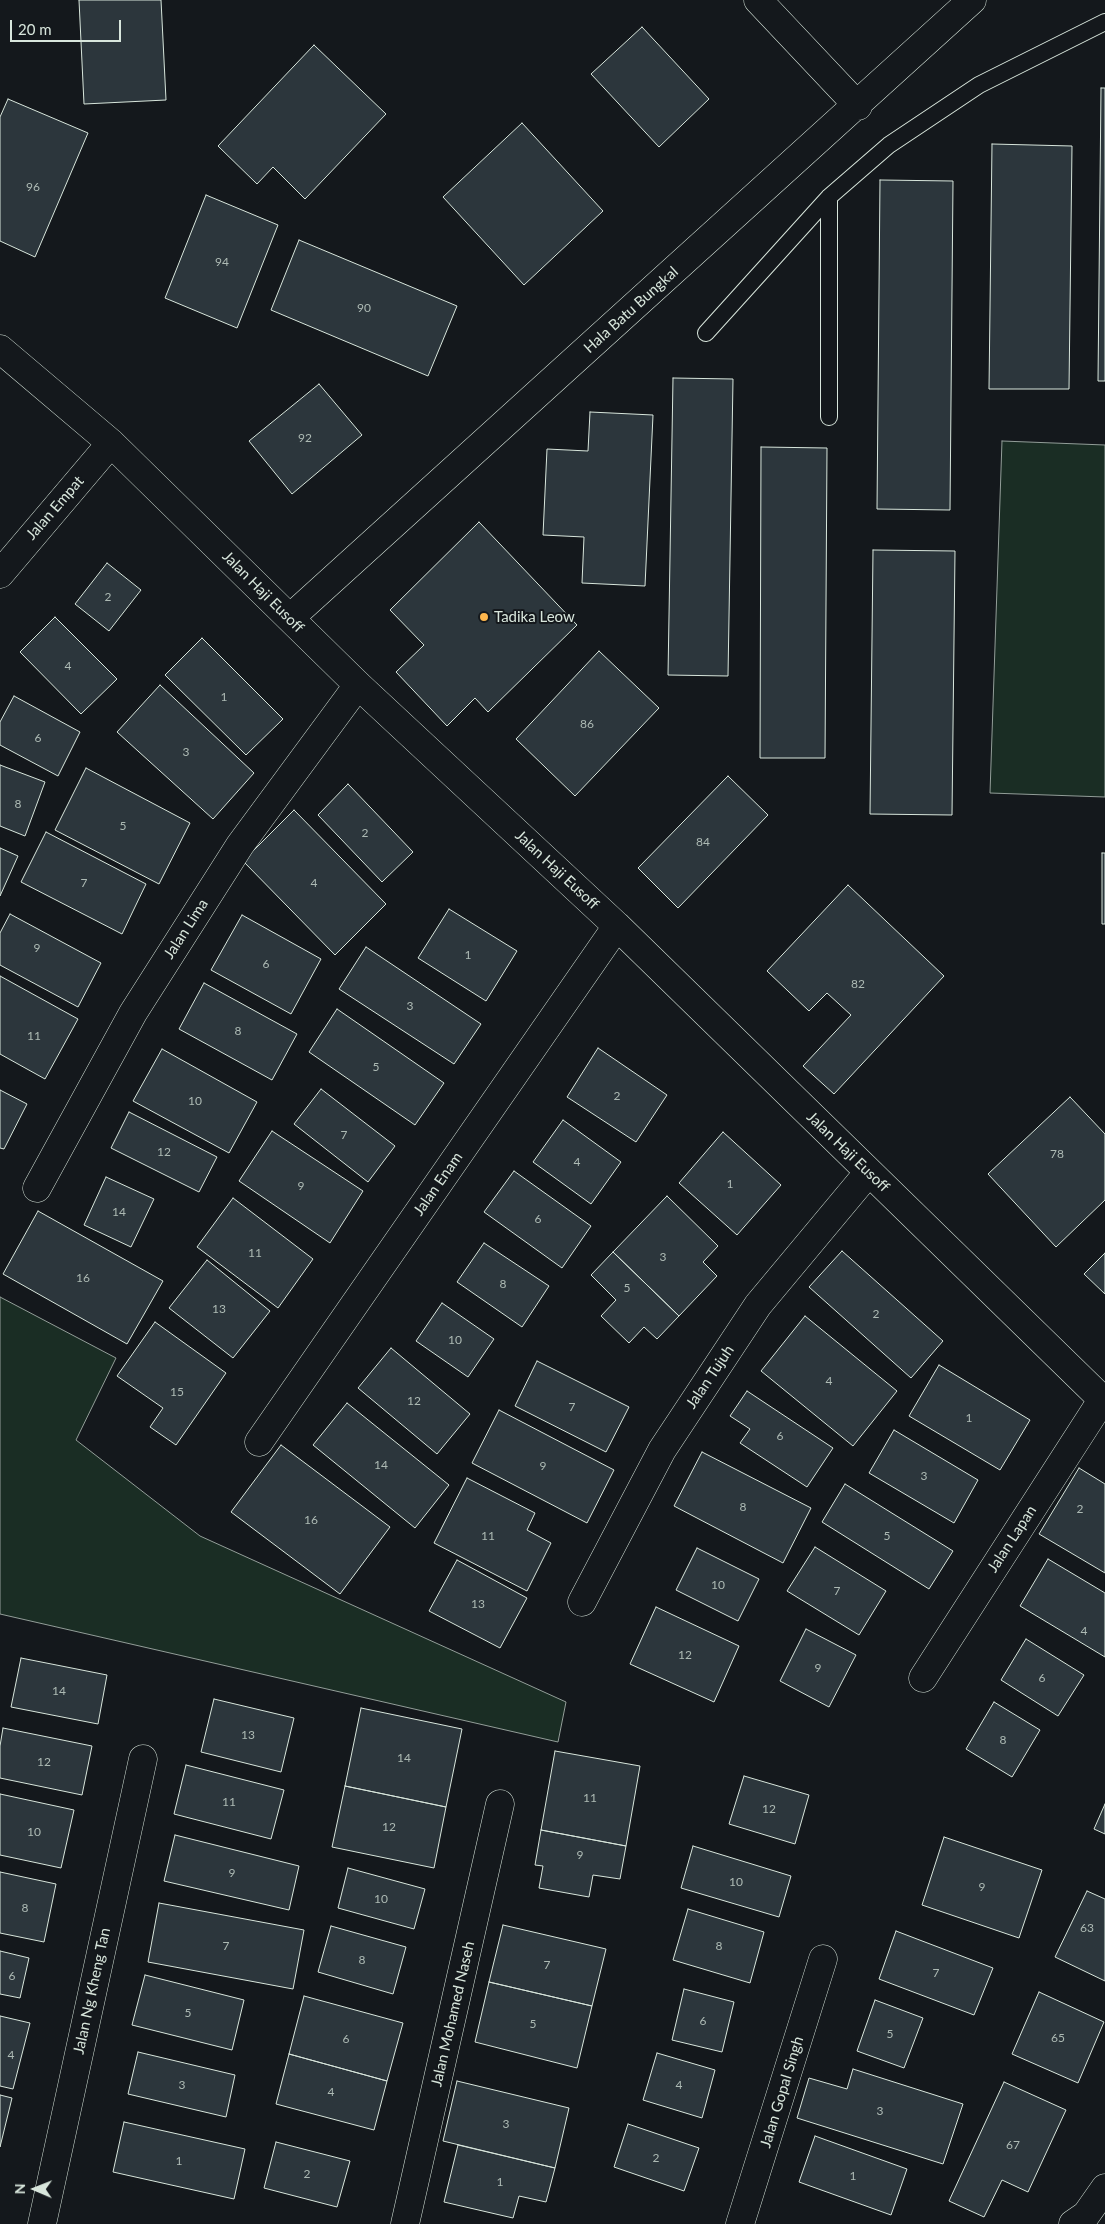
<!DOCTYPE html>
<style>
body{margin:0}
#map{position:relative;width:1105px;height:2224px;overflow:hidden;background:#14181c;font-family:Lato,sans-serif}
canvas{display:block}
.north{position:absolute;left:10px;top:2164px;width:50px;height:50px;-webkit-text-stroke:4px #14181c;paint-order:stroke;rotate:271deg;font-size:14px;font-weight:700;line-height:20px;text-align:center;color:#d8e6dc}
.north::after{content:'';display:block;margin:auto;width:18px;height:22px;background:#d8e6dc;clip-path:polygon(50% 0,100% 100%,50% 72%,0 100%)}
.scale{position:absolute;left:10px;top:20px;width:111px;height:22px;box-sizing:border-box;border:2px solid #d8e6dc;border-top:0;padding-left:6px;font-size:15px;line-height:18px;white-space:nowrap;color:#d8e6dc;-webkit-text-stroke:4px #14181c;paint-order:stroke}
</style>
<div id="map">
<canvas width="1105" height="2224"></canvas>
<div class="north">N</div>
<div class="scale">20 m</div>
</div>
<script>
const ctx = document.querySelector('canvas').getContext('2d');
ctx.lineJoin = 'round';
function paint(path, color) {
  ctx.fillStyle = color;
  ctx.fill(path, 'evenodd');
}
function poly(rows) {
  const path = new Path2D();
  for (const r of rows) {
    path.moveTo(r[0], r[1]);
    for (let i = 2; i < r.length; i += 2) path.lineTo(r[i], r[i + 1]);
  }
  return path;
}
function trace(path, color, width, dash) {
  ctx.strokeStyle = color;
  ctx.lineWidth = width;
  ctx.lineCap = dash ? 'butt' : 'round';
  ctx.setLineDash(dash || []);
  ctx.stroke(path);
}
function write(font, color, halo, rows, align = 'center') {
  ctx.font = font + ' Lato,sans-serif';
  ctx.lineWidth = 4;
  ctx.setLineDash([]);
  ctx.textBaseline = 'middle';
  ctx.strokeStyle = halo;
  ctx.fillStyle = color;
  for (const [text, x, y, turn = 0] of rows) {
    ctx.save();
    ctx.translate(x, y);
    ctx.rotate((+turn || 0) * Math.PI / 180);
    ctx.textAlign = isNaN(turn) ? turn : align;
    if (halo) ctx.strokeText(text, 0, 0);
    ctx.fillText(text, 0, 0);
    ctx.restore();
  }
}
const green = poly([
 [1002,441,1105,445,1105,797,990,793,1002,441],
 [0,1297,116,1358,76,1440,200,1536,566,1702,558,1742,0,1614,0,1297]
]);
const building = poly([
 [79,0,161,0,166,100,84,104,79,0],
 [642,27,709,99,659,147,591,74,642,27],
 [314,45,386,114,305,199,273,167,257,184,218,146,314,45],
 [1101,88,1105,88,1105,381,1098,381,1101,88],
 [8,99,88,133,35,257,0,241,0,117,8,99],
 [522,123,603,211,524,285,443,197,522,123],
 [992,144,1072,146,1069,389,989,389,992,144],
 [880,180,953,181,950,510,877,509,880,180],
 [206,195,278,225,237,328,165,298,206,195],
 [299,240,457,306,428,376,271,310,299,240],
 [673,378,733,379,728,676,668,675,673,378],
 [319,384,362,435,292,494,249,441,319,384],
 [590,412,653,415,645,586,582,583,584,537,543,535,547,449,588,451,590,412],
 [761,447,827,448,825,758,760,758,761,447],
 [479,522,577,625,488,712,475,698,447,726,396,672,424,645,390,610,479,522],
 [873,550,955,551,952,815,870,814,873,550],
 [107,563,141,590,109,631,75,604,107,563],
 [55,617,117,679,81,714,20,652,55,617],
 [202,638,283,719,246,755,165,675,202,638],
 [599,651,659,708,575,796,516,739,599,651],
 [160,685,254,773,213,819,117,732,160,685],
 [14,696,80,732,58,776,0,745,0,722,14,696],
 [0,765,45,782,25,836,0,826,0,765],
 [86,768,190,823,159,884,55,830,86,768],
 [728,776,768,815,678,908,638,868,728,776],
 [348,784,413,852,382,882,318,815,348,784],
 [294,810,386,904,335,955,243,861,294,810],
 [46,832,146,884,122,934,21,882,46,832],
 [0,848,18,856,0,896,0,848],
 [1102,853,1105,853,1105,924,1102,924,1102,853],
 [848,885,944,976,834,1094,803,1066,851,1015,827,993,809,1011,767,971,848,885],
 [449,909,517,951,486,1001,418,958,449,909],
 [10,914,101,963,78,1007,0,965,0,933,10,914],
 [242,915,321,959,291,1014,211,970,242,915],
 [366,947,481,1024,454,1064,339,989,366,947],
 [0,976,78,1019,45,1079,0,1054,0,976],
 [204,983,297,1034,272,1080,179,1029,204,983],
 [337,1009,444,1083,415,1125,309,1052,337,1009],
 [598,1048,667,1095,636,1142,567,1097,598,1048],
 [162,1049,257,1102,229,1153,133,1101,162,1049],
 [321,1089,395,1146,368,1182,294,1124,321,1089],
 [0,1090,27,1104,4,1149,0,1148,0,1090],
 [1070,1097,1105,1134,1105,1200,1056,1247,988,1174,1070,1097],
 [129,1112,217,1157,199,1192,111,1148,129,1112],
 [563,1120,621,1162,591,1204,533,1162,563,1120],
 [272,1131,363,1191,330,1243,239,1181,272,1131],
 [723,1132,781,1185,737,1235,679,1183,723,1132],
 [514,1171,591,1226,562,1268,484,1212,514,1171],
 [106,1177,154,1199,131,1247,84,1225,106,1177],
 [667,1196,718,1246,703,1262,717,1276,679,1316,613,1252,667,1196],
 [233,1198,313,1259,278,1308,197,1247,233,1198],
 [38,1211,163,1281,127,1344,3,1274,38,1211],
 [484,1243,549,1286,522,1327,457,1282,484,1243],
 [842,1251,943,1341,911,1378,809,1287,842,1251],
 [613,1252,679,1316,657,1339,644,1327,629,1343,601,1316,616,1300,591,1275,613,1252],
 [1105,1253,1105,1294,1084,1274,1105,1253],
 [207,1260,270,1311,233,1358,169,1308,207,1260],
 [442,1303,494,1339,468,1377,416,1341,442,1303],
 [805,1316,897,1391,853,1446,761,1371,805,1316],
 [155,1322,226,1373,176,1445,150,1427,163,1408,117,1376,155,1322],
 [391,1348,470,1414,437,1454,358,1388,391,1348],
 [537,1361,629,1407,606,1452,515,1406,537,1361],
 [939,1365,1030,1420,1000,1470,909,1416,939,1365],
 [747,1391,833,1448,807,1487,740,1443,750,1429,730,1416,747,1391],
 [347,1403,449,1485,415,1528,313,1445,347,1403],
 [499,1410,614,1470,587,1523,472,1463,499,1410],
 [894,1430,978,1480,954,1523,869,1473,894,1430],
 [281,1445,390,1527,340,1594,231,1512,281,1445],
 [702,1452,811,1508,783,1563,674,1506,702,1452],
 [1079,1468,1105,1484,1105,1573,1039,1534,1079,1468],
 [467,1478,535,1513,527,1530,551,1543,527,1591,434,1543,467,1478],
 [845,1484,953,1551,929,1589,822,1522,845,1484],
 [815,1547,886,1591,859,1635,787,1591,815,1547],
 [697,1548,759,1579,738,1621,676,1590,697,1548],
 [1048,1559,1105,1593,1105,1657,1020,1606,1048,1559],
 [457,1560,527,1598,500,1648,429,1611,457,1560],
 [656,1607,739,1646,714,1702,630,1664,656,1607],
 [806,1629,856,1655,829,1707,780,1681,806,1629],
 [1026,1639,1084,1675,1058,1716,1001,1680,1026,1639],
 [21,1658,107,1675,98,1724,11,1707,21,1658],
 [214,1699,294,1718,281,1772,201,1752,214,1699],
 [994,1702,1040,1730,1012,1777,966,1749,994,1702],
 [361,1708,462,1729,446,1807,345,1786,361,1708],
 [3,1728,92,1746,82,1795,0,1778,0,1746,3,1728],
 [555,1751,640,1766,626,1846,541,1830,555,1751],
 [186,1765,284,1790,271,1839,174,1814,186,1765],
 [744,1776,809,1795,795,1844,729,1824,744,1776],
 [345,1786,446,1807,434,1868,332,1847,345,1786],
 [0,1794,74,1810,61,1868,0,1855,0,1794],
 [1105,1804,1105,1834,1094,1829,1105,1804],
 [541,1830,626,1846,620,1879,593,1875,589,1897,539,1888,543,1866,535,1865,541,1830],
 [175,1835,299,1866,289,1910,164,1881,175,1835],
 [944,1837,1042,1870,1019,1938,922,1905,944,1837],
 [693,1846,791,1876,779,1917,681,1888,693,1846],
 [348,1868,425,1889,414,1929,338,1908,348,1868],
 [0,1872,56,1884,44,1942,0,1933,0,1872],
 [1087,1891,1105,1899,1105,1981,1055,1957,1087,1891],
 [159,1903,304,1930,293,1989,148,1962,159,1903],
 [688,1909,764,1932,750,1983,673,1960,688,1909],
 [503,1925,606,1949,592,2006,489,1982,503,1925],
 [331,1926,406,1947,393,1994,318,1972,331,1926],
 [896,1931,993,1968,974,2015,879,1979,896,1931],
 [0,1951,29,1958,20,1998,0,1994,0,1951],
 [145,1975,244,2000,232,2050,132,2025,145,1975],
 [489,1982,592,2006,577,2068,475,2042,489,1982],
 [684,1989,734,2002,722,2052,672,2040,684,1989],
 [1039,1992,1104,2022,1078,2083,1012,2054,1039,1992],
 [304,1996,403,2023,387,2081,289,2054,304,1996],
 [875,2000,923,2018,904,2068,857,2051,875,2000],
 [0,2016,30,2023,13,2089,0,2086,0,2016],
 [138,2052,235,2075,226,2117,128,2094,138,2052],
 [657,2053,715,2070,702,2118,643,2100,657,2053],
 [289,2054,387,2081,374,2130,276,2104,289,2054],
 [853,2069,963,2104,943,2164,797,2118,809,2078,847,2089,853,2069],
 [457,2081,569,2108,555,2168,443,2141,457,2081],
 [1004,2082,1066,2110,1028,2192,1002,2180,984,2217,949,2201,1004,2082],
 [0,2095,12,2098,0,2147,0,2095],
 [124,2122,245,2149,234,2199,113,2172,124,2122],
 [628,2124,699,2148,684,2191,614,2167,628,2124],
 [815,2136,907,2169,891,2215,799,2182,815,2136],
 [276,2142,350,2161,337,2207,264,2188,276,2142],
 [458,2145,555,2168,546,2202,519,2196,513,2218,444,2202,458,2145]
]);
const lane = poly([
 [829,197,829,417],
 [706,333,829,197,889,145,979,85,1105,22]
]);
const street = poly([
 [758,0,858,106],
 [0,349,111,443,358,685,617,926,1105,1402],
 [0,574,111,443],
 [290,618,972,0],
 [37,1188,133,1013,240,845,358,685],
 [259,1442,617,926],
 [582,1602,662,1450,758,1305,868,1173],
 [923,1678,1102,1400],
 [42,2224,143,1759],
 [405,2224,500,1804],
 [740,2224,823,1959],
 [1073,2224,1086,2215,1105,2188]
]);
const markers = [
 [484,617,5,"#ffb74d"]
];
const numberNames = [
 ["96",33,187],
 ["94",222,262],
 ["90",364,308],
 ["92",305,438],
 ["2",108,597],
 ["4",68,666],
 ["1",224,697],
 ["86",587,724],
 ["6",38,738],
 ["3",186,752],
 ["8",18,804],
 ["5",123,826],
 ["2",365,833],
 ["84",703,842],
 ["7",84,883],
 ["4",314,883],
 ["9",37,948],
 ["1",468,955],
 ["6",266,964],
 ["82",858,984],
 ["3",410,1006],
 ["8",238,1031],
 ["11",34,1036],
 ["5",376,1067],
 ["2",617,1096],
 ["10",195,1101],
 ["7",344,1135],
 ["12",164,1152],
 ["78",1057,1154],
 ["4",577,1162],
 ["1",730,1184],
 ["9",301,1186],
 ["14",119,1212],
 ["6",538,1219],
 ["11",255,1253],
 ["3",663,1257],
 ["16",83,1278],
 ["8",503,1284],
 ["5",627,1288],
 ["13",219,1309],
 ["2",876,1314],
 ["10",455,1340],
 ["4",829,1381],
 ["15",177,1392],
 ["12",414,1401],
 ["7",572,1407],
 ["1",969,1418],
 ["6",780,1436],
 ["14",381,1465],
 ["9",543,1466],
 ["3",924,1476],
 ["8",743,1507],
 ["2",1080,1509],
 ["16",311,1520],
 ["11",488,1536],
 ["5",887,1536],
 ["10",718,1585],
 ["7",837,1591],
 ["13",478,1604],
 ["4",1084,1631],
 ["12",685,1655],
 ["9",818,1668],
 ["6",1042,1678],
 ["14",59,1691],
 ["13",248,1735],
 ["8",1003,1740],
 ["14",404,1758],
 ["12",44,1762],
 ["11",590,1798],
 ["11",229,1802],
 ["12",769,1809],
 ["12",389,1827],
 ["10",34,1832],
 ["9",580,1855],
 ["9",232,1873],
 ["10",736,1882],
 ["9",982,1887],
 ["10",381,1899],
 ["8",25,1908],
 ["63",1087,1928],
 ["7",226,1946],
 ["8",719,1946],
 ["8",362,1960],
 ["7",547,1965],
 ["7",936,1973],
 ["6",12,1976],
 ["5",188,2013],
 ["6",703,2021],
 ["5",533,2024],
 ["5",890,2034],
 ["65",1058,2038],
 ["6",346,2039],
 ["4",11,2055],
 ["3",182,2085],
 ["4",679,2085],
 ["4",331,2092],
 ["3",880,2111],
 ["3",506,2124],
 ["67",1013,2145],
 ["2",656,2158],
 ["1",179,2161],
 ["2",307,2174],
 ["1",853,2176],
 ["1",500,2182]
];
const streetNames = [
 ["Hala Batu Bungkal",631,310,-42],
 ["Jalan Empat",55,508,-49],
 ["Jalan Haji Eusoff",263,592,45],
 ["Jalan Haji Eusoff",557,870,43],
 ["Jalan Lima",186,929,-57],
 ["Jalan Haji Eusoff",848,1152,44],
 ["Jalan Enam",438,1184,-55],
 ["Jalan Tujuh",710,1377,-56],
 ["Jalan Lapan",1012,1539,-57],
 ["Jalan Ng Kheng Tan",92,1991,-78],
 ["Jalan Mohamed Naseh",453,2014,-77],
 ["Jalan Gopal Singh",782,2092,-73]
];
const poiNames = [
 ["Tadika Leow",494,617]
];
paint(green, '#1a2d24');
trace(green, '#939e99', 1);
paint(building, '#2c363c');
trace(building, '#d8e6dc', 1);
trace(lane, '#d8e6dc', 18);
trace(street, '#d8e6dc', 29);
trace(lane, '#14181c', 16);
trace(street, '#14181c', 28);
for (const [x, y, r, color] of markers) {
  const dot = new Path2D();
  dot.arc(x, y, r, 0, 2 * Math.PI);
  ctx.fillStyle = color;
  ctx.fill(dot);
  trace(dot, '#14181c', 2);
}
write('12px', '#adbab4', null, numberNames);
write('15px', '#d8e6dc', '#14181c', streetNames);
write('15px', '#d8e6dc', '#14181c', poiNames, 'left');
</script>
